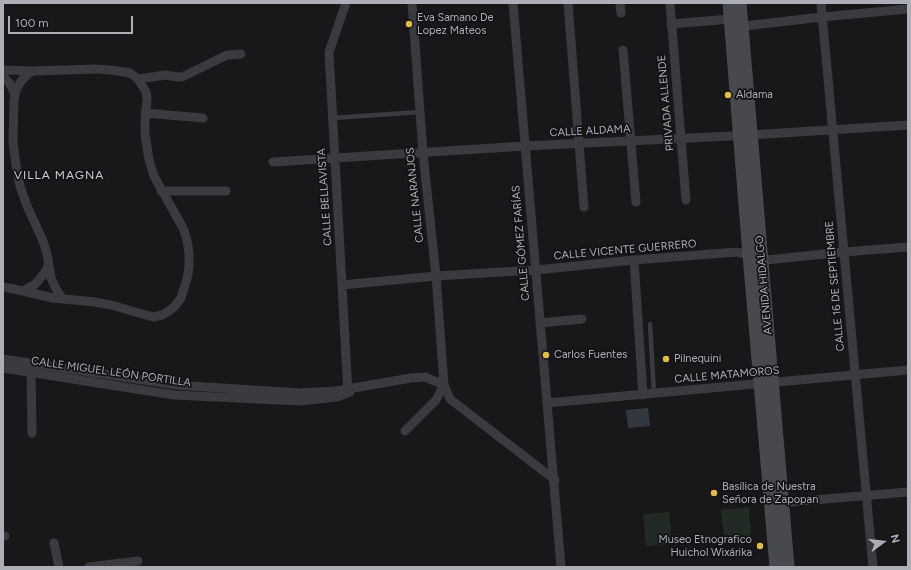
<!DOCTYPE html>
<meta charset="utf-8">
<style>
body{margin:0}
#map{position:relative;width:911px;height:570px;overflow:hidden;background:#18181a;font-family:Figtree,sans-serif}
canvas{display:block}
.frame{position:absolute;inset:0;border:4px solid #acaeb8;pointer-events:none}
.north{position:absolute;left:863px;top:522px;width:40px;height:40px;-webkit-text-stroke:3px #131315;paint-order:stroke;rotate:75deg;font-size:11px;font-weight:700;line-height:16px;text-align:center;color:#acaeb8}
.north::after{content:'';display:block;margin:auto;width:14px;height:18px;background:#acaeb8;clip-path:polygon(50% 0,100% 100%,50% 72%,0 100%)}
.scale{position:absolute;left:8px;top:16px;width:125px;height:18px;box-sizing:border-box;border:2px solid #acaeb8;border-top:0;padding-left:5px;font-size:12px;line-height:14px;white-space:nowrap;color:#acaeb8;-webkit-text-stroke:3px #131315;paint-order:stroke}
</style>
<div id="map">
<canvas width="911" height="570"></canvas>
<div class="frame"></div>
<div class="north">N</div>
<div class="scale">100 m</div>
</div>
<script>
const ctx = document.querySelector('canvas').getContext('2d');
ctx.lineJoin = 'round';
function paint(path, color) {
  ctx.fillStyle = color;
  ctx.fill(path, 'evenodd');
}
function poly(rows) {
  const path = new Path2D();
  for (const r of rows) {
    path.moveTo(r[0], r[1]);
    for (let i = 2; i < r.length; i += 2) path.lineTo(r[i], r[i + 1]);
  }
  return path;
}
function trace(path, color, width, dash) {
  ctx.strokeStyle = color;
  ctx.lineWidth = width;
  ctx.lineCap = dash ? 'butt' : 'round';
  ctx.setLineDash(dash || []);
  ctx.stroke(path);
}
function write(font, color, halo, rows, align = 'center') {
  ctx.font = font + ' Figtree,sans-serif';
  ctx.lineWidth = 3.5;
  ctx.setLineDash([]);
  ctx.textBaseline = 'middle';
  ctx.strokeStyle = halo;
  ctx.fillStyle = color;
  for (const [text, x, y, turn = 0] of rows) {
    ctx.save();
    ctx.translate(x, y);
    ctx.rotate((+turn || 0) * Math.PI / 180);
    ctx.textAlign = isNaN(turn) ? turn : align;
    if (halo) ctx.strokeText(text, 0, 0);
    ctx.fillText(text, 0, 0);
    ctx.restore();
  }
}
const green = poly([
 [749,507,751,536,724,539,721,510],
 [669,512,672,544,646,546,643,514]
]);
const water = poly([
 [648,408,650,426,628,428,626,410]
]);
const lane = poly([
 [332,118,420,112],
 [650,324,654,394]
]);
const street = poly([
 [346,3,329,52,348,393],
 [412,3,423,153,436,276,444,385,450,399,555,480],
 [513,3,561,567],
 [568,3,584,207],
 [620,3,621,13],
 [670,3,686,200],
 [821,3,873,567],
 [671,24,731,19],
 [736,27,822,17,908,9],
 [623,50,636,202],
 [3,70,34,71,96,69,111,70,130,73,138,79,146,92,147,98,145,121,145,134,149,160,154,176,183,228,187,240,189,253,189,265,188,275,181,298,175,306,169,311,162,315,153,317,111,305,95,302,53,298,23,291,3,287],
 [34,71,29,73,21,81,16,90,14,100,13,142,16,165,20,186,27,206,43,241,47,254,51,278,56,289,63,299],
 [3,76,10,84,15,95],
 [138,79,165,75,178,77,182,77,227,55,241,54],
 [145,113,203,118],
 [273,162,525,146,751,135,908,125],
 [161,191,226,191],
 [634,260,643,395],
 [342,285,436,276,536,270,634,260,737,252,766,260,844,252,908,247],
 [23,291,34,285,38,281,46,271,48,265],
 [540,323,582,319],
 [3,359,176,385,300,393,336,391,411,378,425,377,444,385],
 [3,368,174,395,300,401,337,397,350,392],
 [31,369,32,433],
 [547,403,908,370],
 [405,431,436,400,444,385],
 [778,503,908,492],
 [3,536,5,536],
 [54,543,59,567],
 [89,567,138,561]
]);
const secondary = poly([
 [729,3,749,255,776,567],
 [740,3,761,250,788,567]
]);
const markers = [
 [409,24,4,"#e2bc48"],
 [728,95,4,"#e2bc48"],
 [546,355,4,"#e2bc48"],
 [666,359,4,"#e2bc48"],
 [714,493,4,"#e2bc48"],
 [760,546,4,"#e2bc48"]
];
const poiNames = [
 ["Eva Samano De",417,18],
 ["Lopez Mateos",417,31],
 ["Aldama",736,95],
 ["Carlos Fuentes",554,355],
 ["Pilnequini",674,359],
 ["Basílica de Nuestra",722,487],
 ["Señora de Zapopan",722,500],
 ["Museo Etnografico",752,540,"right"],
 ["Huichol Wixárika",752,553,"right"]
];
const streetNames = [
 ["PRIVADA ALLENDE",666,103,-95],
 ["CALLE ALDAMA",590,131,-3],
 ["CALLE NARANJOS",415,195,-96],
 ["CALLE BELLAVISTA",325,197,-94],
 ["CALLE GÓMEZ FARÍAS",521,243,-95],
 ["CALLE VICENTE GUERRERO",625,250,-5],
 ["AVENIDA HIDALGO",764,285,-95],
 ["CALLE 16 DE SEPTIEMBRE",835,286,-95],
 ["CALLE MIGUEL LEÓN PORTILLA",111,372,8],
 ["CALLE MATAMOROS",727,375,-5]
];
const neighbourhoodNames = [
 ["VILLA MAGNA",59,175]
];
paint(green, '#222a24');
paint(water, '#31383f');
trace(lane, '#3a3a3f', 4.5);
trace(street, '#3a3a3f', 9);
trace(secondary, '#48494e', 13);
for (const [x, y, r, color] of markers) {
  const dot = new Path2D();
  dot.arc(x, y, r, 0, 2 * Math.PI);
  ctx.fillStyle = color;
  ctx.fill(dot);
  trace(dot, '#131315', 1.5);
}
write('11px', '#acaeb8', '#131315', poiNames, 'left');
write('11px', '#acaeb8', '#131315', streetNames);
ctx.letterSpacing = '1px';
write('12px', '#ccced5', '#131315', neighbourhoodNames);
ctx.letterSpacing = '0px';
</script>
